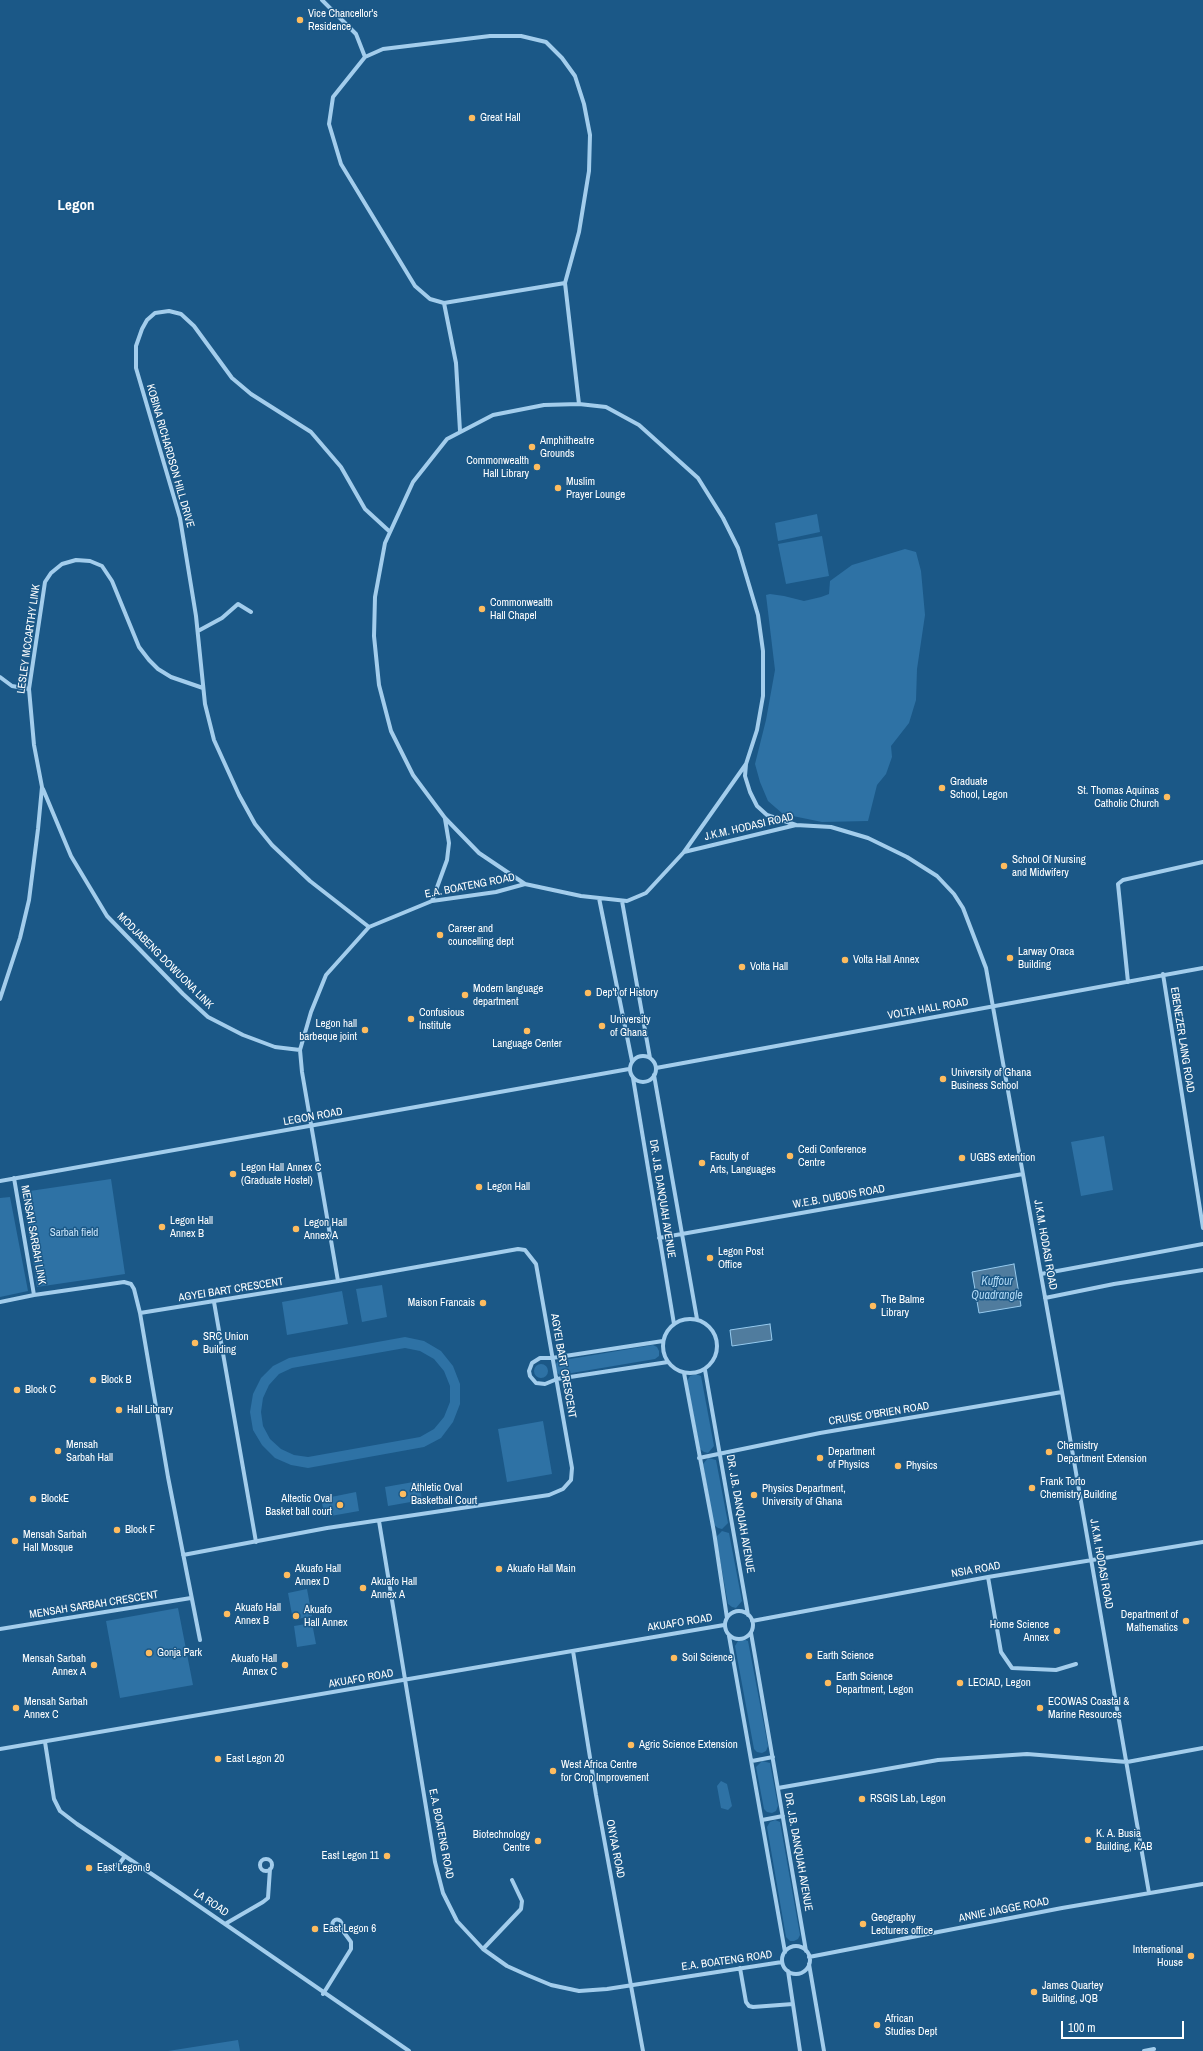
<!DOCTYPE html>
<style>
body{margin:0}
#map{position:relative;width:1203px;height:2051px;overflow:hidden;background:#1b5887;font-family:"Archivo Narrow",sans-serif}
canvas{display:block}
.scale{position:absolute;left:1061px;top:2021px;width:123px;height:18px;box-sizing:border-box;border:2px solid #fff;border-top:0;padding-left:5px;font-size:12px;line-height:14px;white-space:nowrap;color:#fff;-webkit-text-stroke:3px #1b5887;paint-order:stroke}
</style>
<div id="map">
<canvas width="1203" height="2051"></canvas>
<div class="scale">100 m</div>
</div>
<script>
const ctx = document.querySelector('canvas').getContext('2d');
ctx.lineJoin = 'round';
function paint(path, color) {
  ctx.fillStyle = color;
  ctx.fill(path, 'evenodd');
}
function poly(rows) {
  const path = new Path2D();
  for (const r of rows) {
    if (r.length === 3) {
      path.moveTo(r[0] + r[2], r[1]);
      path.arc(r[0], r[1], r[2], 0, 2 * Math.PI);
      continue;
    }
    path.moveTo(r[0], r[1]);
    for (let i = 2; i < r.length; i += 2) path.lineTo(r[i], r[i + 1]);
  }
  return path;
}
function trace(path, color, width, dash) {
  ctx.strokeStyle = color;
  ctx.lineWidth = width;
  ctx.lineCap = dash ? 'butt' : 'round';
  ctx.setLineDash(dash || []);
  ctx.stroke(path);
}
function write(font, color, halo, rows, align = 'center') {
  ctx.font = font + ' "Archivo Narrow",sans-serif';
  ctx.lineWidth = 3;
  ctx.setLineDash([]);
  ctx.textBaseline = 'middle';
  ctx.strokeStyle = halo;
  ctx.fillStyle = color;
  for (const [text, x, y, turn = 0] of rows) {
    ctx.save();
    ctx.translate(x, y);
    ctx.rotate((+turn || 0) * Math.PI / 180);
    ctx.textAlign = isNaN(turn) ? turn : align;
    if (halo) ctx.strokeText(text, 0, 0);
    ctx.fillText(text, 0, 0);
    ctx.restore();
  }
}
const green = poly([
 [817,514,820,532,778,541,775,523],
 [822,536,829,576,786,584,778,544],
 [905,549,916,552,921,571,925,615,917,669,916,700,909,723,891,746,892,757,886,774,877,785,868,821,822,822,783,814,768,801,760,782,755,764,766,720,775,670,766,595,770,594,784,596,804,601,821,597,829,594,830,581,852,565],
 [1104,1136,1113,1190,1081,1196,1071,1142],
 [111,1179,125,1274,37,1287,23,1192],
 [10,1197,28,1291,0,1297,0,1198],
 [382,1285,387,1317,362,1322,356,1289],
 [342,1291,348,1324,287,1335,282,1302],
 [405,1337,424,1341,441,1351,453,1366,460,1384,460,1404,453,1422,441,1438,424,1447,308,1468,291,1465,275,1458,262,1445,253,1430,250,1412,253,1394,261,1378,273,1366,289,1358],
 [405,1348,420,1351,434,1359,444,1371,450,1386,450,1402,444,1417,434,1429,420,1437,308,1457,294,1455,281,1449,270,1439,263,1426,261,1412,263,1398,269,1385,279,1374,292,1368],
 [653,1345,657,1347,659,1351,659,1356,655,1359,560,1375,556,1372,555,1365,558,1361],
 [541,1371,7],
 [696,1374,701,1376,714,1446,708,1453,704,1452,700,1449,687,1381,690,1376],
 [543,1421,552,1474,507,1482,498,1429],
 [708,1458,716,1460,728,1523,722,1529,718,1528,714,1525,703,1464],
 [419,1481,422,1500,388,1506,385,1487],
 [356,1492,359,1511,325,1517,321,1499],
 [722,1531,729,1533,742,1601,736,1608,732,1607,728,1604,716,1537],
 [307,1589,312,1616,293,1620,288,1593],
 [178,1608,193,1685,120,1698,106,1621],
 [312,1623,316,1644,297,1647,294,1626],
 [743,1639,748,1641,768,1746,766,1751,762,1753,757,1752,754,1749,735,1646,738,1641],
 [762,1761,770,1763,778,1806,776,1811,772,1813,767,1812,764,1809,756,1767],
 [721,1781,727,1784,732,1806,728,1810,721,1808,717,1786],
 [775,1820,780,1822,800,1935,798,1939,794,1941,790,1941,786,1937,767,1827,770,1822],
 [238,2040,240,2051,168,2051]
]);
const water = poly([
 [1014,1264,1021,1306,979,1313,972,1272,1014,1264],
 [770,1324,772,1340,732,1346,730,1330,770,1324]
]);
const minor = poly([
 [322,0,356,34,365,57],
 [444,303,565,283],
 [460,431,456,363,444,303,430,299,415,286,341,164,329,124,333,97,365,57,383,49,490,36,521,36,546,42,562,58,575,76,584,104,590,135,589,171,579,232,565,283,579,404],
 [198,631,222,618,238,604,251,612],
 [0,677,12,686,29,689],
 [746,764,684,852,646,893,627,901,581,896,525,884,479,853,445,818,413,775,391,731,379,685,374,636,375,597,385,543,413,482,447,439,493,415,544,405,579,404,606,407,639,425,698,478,723,518,738,548,758,615,763,651,763,696,757,730,746,764,745,776,750,792,757,806,767,815,796,825],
 [43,789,71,856,107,916,183,994,208,1017,243,1035,275,1047,300,1050],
 [684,852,796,825,831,827,868,838,907,857,937,876,954,894,963,908,986,968,1062,1392,1149,1893],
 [599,898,632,1061],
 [432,901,447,860,449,843,445,819],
 [622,901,650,1058],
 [369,927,310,881,272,845,255,824,239,795,214,740,205,704,196,616,180,518,136,368,136,346,142,329,147,320,155,313,169,311,181,314,194,326,232,378,251,394,311,432,341,467,365,509,389,531],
 [1163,974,1203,1228],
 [1128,982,1118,884,1123,880,1203,862],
 [0,999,20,938,29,900,38,829,42,787,34,745,29,689,45,582,51,573,62,564,76,560,90,561,102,566,112,581,139,647,149,660,158,669,171,677,203,688],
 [643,1069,13],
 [656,1068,1203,968],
 [654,1075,697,1319],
 [633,1078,674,1324],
 [14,1178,34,1295],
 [0,1181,629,1069],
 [659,1238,1023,1174],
 [1041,1274,1203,1244],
 [338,1281,302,1072,300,1050,311,1012,326,975,369,927,432,901,496,892,525,884],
 [1045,1298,1114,1284,1203,1270],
 [0,1302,34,1295,124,1282,131,1284,134,1289,140,1313,168,1477,200,1640],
 [214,1302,256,1542],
 [140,1313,338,1281,518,1249,525,1250,536,1264,572,1468,571,1480,563,1489,549,1495,327,1528,183,1555],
 [690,1346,27],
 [663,1341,552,1358,540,1358,532,1363,529,1371,530,1376,536,1383,545,1384,557,1379,668,1362],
 [705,1370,748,1615],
 [684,1373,714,1532,727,1618],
 [699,1458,820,1433,1062,1392],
 [379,1521,435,1862,443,1893,457,1921,483,1949,507,1966,527,1975,551,1985,579,1991,607,1989,782,1962],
 [988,1577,1001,1652,1012,1668,1056,1670,1076,1664],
 [739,1625,14],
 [752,1621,988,1577,1203,1542],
 [0,1629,191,1598],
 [751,1633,806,1951],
 [729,1636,785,1952],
 [573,1651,596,1795,643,2051],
 [45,1742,54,1799,60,1811,77,1824,180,1893,409,2051],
 [0,1749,724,1625],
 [752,1761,773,1757],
 [778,1788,938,1760,1027,1754,1127,1762,1203,1748],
 [762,1820,783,1816],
 [266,1865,6],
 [106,1871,120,1863,125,1856],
 [337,1924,4.5],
 [225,1924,263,1902,268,1898,270,1869],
 [796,1960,14],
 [483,1949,521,1909,522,1901,512,1880],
 [809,1957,1062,1908,1203,1884],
 [809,1964,824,2051],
 [740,1968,746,2002,749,2006,753,2007,793,2004],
 [788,1971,800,2051],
 [323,1994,351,1949,351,1942,340,1927],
 [1144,2051,1154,2049]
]);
const markers = [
 [300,20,4,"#febc5f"],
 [472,118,4,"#febc5f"],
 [532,447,4,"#febc5f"],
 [537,467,4,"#febc5f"],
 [558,488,4,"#febc5f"],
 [482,609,4,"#febc5f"],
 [942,788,4,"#febc5f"],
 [1167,797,4,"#febc5f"],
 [1004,866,4,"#febc5f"],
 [440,935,4,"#febc5f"],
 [1010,958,4,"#febc5f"],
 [845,960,4,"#febc5f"],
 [742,967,4,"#febc5f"],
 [588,993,4,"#febc5f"],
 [465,995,4,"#febc5f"],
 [411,1019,4,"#febc5f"],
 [602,1026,4,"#febc5f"],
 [365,1030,4,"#febc5f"],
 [527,1031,4,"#febc5f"],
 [943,1079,4,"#febc5f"],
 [790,1156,4,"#febc5f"],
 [962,1158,4,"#febc5f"],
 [702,1163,4,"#febc5f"],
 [233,1174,4,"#febc5f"],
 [479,1187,4,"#febc5f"],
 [162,1227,4,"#febc5f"],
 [296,1229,4,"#febc5f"],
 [710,1258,4,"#febc5f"],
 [483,1303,4,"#febc5f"],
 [873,1306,4,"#febc5f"],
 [195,1343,4,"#febc5f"],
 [93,1380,4,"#febc5f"],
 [17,1390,4,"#febc5f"],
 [119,1410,4,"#febc5f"],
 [58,1451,4,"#febc5f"],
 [1049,1452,4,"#febc5f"],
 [820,1458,4,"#febc5f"],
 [898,1466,4,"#febc5f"],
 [1032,1488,4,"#febc5f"],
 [403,1494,4,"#febc5f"],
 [754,1495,4,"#febc5f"],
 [33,1499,4,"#febc5f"],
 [340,1505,4,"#febc5f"],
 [117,1530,4,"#febc5f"],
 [15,1541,4,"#febc5f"],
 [499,1569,4,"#febc5f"],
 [287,1575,4,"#febc5f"],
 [363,1588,4,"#febc5f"],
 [227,1614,4,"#febc5f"],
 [296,1616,4,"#febc5f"],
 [1186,1621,4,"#febc5f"],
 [1057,1631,4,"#febc5f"],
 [149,1653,4,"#febc5f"],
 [809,1656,4,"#febc5f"],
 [674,1658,4,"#febc5f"],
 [94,1665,4,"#febc5f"],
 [285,1665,4,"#febc5f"],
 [828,1683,4,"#febc5f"],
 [960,1683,4,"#febc5f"],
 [16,1708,4,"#febc5f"],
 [1040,1708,4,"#febc5f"],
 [631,1745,4,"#febc5f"],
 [218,1759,4,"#febc5f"],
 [553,1771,4,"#febc5f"],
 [862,1799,4,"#febc5f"],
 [1088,1840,4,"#febc5f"],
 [538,1841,4,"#febc5f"],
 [387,1856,4,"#febc5f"],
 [89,1868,4,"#febc5f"],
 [863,1924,4,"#febc5f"],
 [315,1929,4,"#febc5f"],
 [1191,1956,4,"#febc5f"],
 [1034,1992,4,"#febc5f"],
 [877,2025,4,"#febc5f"]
];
const poiNames = [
 ["Vice Chancellor's",308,14],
 ["Residence",308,27],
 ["Great Hall",480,118],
 ["Amphitheatre",540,441],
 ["Grounds",540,454],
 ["Commonwealth",529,461,"right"],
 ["Hall Library",529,474,"right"],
 ["Muslim",566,482],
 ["Prayer Lounge",566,495],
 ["Commonwealth",490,603],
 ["Hall Chapel",490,616],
 ["Graduate",950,782],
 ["School, Legon",950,795],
 ["St. Thomas Aquinas",1159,791,"right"],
 ["Catholic Church",1159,804,"right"],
 ["School Of Nursing",1012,860],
 ["and Midwifery",1012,873],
 ["Career and",448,929],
 ["councelling dept",448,942],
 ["Larway Oraca",1018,952],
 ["Building",1018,965],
 ["Volta Hall Annex",853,960],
 ["Volta Hall",750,967],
 ["Modern language",473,989],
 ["department",473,1002],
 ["Dep't of History",596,993],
 ["Confusious",419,1013],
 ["Institute",419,1026],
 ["University",610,1020],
 ["of Ghana",610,1033],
 ["Legon hall",357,1024,"right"],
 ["barbeque joint",357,1037,"right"],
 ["Language Center",527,1044,"center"],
 ["University of Ghana",951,1073],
 ["Business School",951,1086],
 ["Cedi Conference",798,1150],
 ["Centre",798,1163],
 ["Faculty of",710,1157],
 ["Arts, Languages",710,1170],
 ["UGBS extention",970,1158],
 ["Legon Hall Annex C",241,1168],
 ["(Graduate Hostel)",241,1181],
 ["Legon Hall",487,1187],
 ["Legon Hall",170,1221],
 ["Annex B",170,1234],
 ["Legon Hall",304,1223],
 ["Annex A",304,1236],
 ["Legon Post",718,1252],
 ["Office",718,1265],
 ["The Balme",881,1300],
 ["Library",881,1313],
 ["Maison Francais",475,1303,"right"],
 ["SRC Union",203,1337],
 ["Building",203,1350],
 ["Block B",101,1380],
 ["Block C",25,1390],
 ["Hall Library",127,1410],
 ["Mensah",66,1445],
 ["Sarbah Hall",66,1458],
 ["Chemistry",1057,1446],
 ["Department Extension",1057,1459],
 ["Department",828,1452],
 ["of Physics",828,1465],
 ["Physics",906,1466],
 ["Frank Torto",1040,1482],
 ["Chemistry Building",1040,1495],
 ["Athletic Oval",411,1488],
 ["Basketball Court",411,1501],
 ["Physics Department,",762,1489],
 ["University of Ghana",762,1502],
 ["BlockE",41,1499],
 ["Altectic Oval",332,1499,"right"],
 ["Basket ball court",332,1512,"right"],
 ["Block F",125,1530],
 ["Mensah Sarbah",23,1535],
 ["Hall Mosque",23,1548],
 ["Akuafo Hall",295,1569],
 ["Annex D",295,1582],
 ["Akuafo Hall Main",507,1569],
 ["Akuafo Hall",371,1582],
 ["Annex A",371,1595],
 ["Akuafo Hall",235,1608],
 ["Annex B",235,1621],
 ["Akuafo",304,1610],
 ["Hall Annex",304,1623],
 ["Department of",1178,1615,"right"],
 ["Mathematics",1178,1628,"right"],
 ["Home Science",1049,1625,"right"],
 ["Annex",1049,1638,"right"],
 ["Gonja Park",157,1653],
 ["Earth Science",817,1656],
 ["Soil Science",682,1658],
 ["Mensah Sarbah",86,1659,"right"],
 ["Annex A",86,1672,"right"],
 ["Akuafo Hall",277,1659,"right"],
 ["Annex C",277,1672,"right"],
 ["Earth Science",836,1677],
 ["Department, Legon",836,1690],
 ["LECIAD, Legon",968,1683],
 ["Mensah Sarbah",24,1702],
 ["Annex C",24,1715],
 ["ECOWAS Coastal &",1048,1702],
 ["Marine Resources",1048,1715],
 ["Agric Science Extension",639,1745],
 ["East Legon 20",226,1759],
 ["West Africa Centre",561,1765],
 ["for Crop Improvement",561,1778],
 ["RSGIS Lab, Legon",870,1799],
 ["K. A. Busia",1096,1834],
 ["Building, KAB",1096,1847],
 ["Biotechnology",530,1835,"right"],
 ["Centre",530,1848,"right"],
 ["East Legon 11",379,1856,"right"],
 ["East Legon 9",97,1868],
 ["Geography",871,1918],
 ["Lecturers office",871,1931],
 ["East Legon 6",323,1929],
 ["International",1183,1950,"right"],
 ["House",1183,1963,"right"],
 ["James Quartey",1042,1986],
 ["Building, JQB",1042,1999],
 ["African",885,2019],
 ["Studies Dept",885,2032]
];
const streetNames = [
 ["KOBINA RICHARDSON HILL DRIVE",170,456,74],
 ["LESLEY MCCARTHY LINK",29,639,-82],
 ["J.K.M. HODASI ROAD",749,827,-13],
 ["E.A. BOATENG ROAD",470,886,-11],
 ["MODJABENG DOWUONA LINK",165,961,45],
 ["VOLTA HALL ROAD",928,1009,-10],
 ["EBENEZER LAING ROAD",1182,1040,81],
 ["LEGON ROAD",313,1117,-10],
 ["W.E.B. DUBOIS ROAD",839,1197,-10],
 ["DR. J.B. DANQUAH AVENUE",662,1199,81],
 ["MENSAH SARBAH LINK",33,1235,80],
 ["J.K.M. HODASI ROAD",1045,1245,80],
 ["AGYEI BART CRESCENT",231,1290,-9],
 ["AGYEI BART CRESCENT",563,1366,80],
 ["CRUISE O'BRIEN ROAD",879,1414,-9],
 ["DR. J.B. DANQUAH AVENUE",740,1514,80],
 ["J.K.M. HODASI ROAD",1101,1564,80],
 ["NSIA ROAD",976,1570,-10],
 ["MENSAH SARBAH CRESCENT",94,1605,-9],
 ["AKUAFO ROAD",680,1623,-9],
 ["AKUAFO ROAD",361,1679,-10],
 ["E.A. BOATENG ROAD",441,1834,79],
 ["ONYAA ROAD",615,1849,79],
 ["DR. J.B. DANQUAH AVENUE",798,1852,80],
 ["LA ROAD",211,1903,34],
 ["ANNIE JIAGGE ROAD",1004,1910,-11],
 ["E.A. BOATENG ROAD",727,1961,-8]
];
const parkNames = [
 ["Sarbah field",74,1233]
];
const waterNames = [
 ["Kuffour",997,1282],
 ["Quadrangle",997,1296]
];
const districtNames = [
 ["Legon",76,206]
];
paint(green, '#2e72a5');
paint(water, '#507c9e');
trace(water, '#96caee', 1);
trace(minor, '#a3cdec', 4);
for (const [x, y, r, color] of markers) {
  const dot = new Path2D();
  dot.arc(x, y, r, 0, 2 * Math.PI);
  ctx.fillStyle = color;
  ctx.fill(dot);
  trace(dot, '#1b5887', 1.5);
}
write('11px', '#fff', '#1b5887', poiNames, 'left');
write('11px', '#fff', '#1b5887', streetNames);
write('11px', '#c8e4f9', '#1b5887', parkNames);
write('italic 12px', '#aed7f4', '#1b5887', waterNames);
write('bold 15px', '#fff', '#1b5887', districtNames);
</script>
